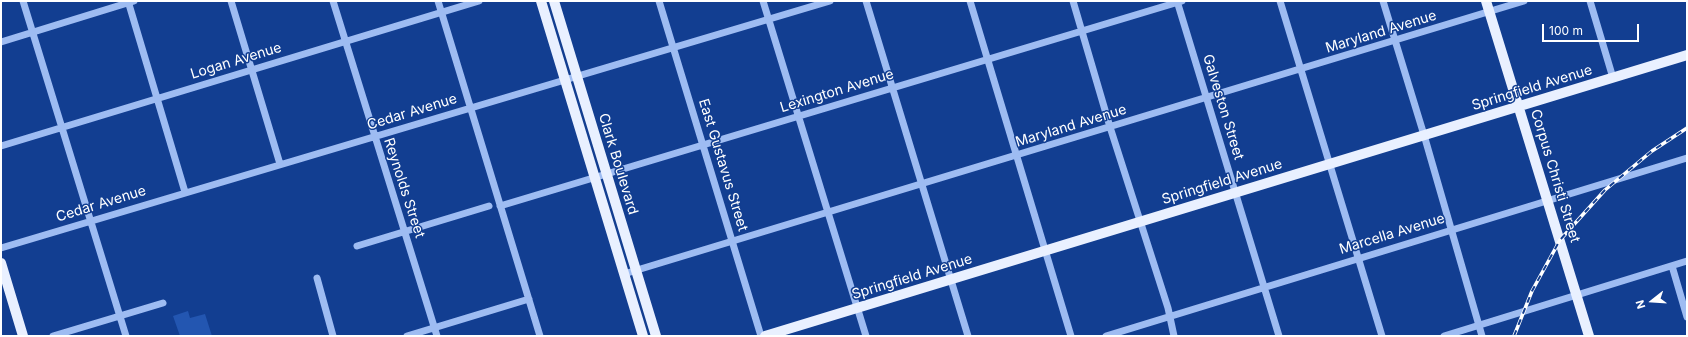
<!DOCTYPE html>
<style>
body{margin:0}
#map{position:relative;width:1688px;height:337px;overflow:hidden;background:#123e91;font-family:Inter,sans-serif}
canvas{display:block}
.frame{position:absolute;inset:0;border:2px solid #fff;pointer-events:none}
.north{position:absolute;left:1632px;top:281px;width:40px;height:40px;-webkit-text-stroke:3px #123e91;paint-order:stroke;rotate:253deg;font-size:11px;font-weight:700;line-height:16px;text-align:center;color:#fff}
.north::after{content:'';display:block;margin:auto;width:14px;height:18px;background:#fff;clip-path:polygon(50% 0,100% 100%,50% 72%,0 100%)}
.scale{position:absolute;left:1542px;top:24px;width:97px;height:18px;box-sizing:border-box;border:2px solid #fff;border-top:0;padding-left:5px;font-size:12px;line-height:14px;white-space:nowrap;color:#fff;-webkit-text-stroke:3px #123e91;paint-order:stroke}
</style>
<div id="map">
<canvas width="1688" height="337"></canvas>
<div class="frame"></div>
<div class="north">N</div>
<div class="scale">100 m</div>
</div>
<script>
const ctx = document.querySelector('canvas').getContext('2d');
ctx.lineJoin = 'round';
function paint(path, color) {
  ctx.fillStyle = color;
  ctx.fill(path, 'evenodd');
}
function poly(rows) {
  const path = new Path2D();
  for (const r of rows) {
    path.moveTo(r[0], r[1]);
    for (let i = 2; i < r.length; i += 2) path.lineTo(r[i], r[i + 1]);
  }
  return path;
}
function trace(path, color, width, dash) {
  ctx.strokeStyle = color;
  ctx.lineWidth = width;
  ctx.lineCap = dash ? 'butt' : 'round';
  ctx.setLineDash(dash || []);
  ctx.stroke(path);
}
function write(font, color, halo, rows, align = 'center') {
  ctx.font = font + ' Inter,sans-serif';
  ctx.lineWidth = 3;
  ctx.setLineDash([]);
  ctx.textBaseline = 'middle';
  ctx.strokeStyle = halo;
  ctx.fillStyle = color;
  for (const [text, x, y, turn = 0] of rows) {
    ctx.save();
    ctx.translate(x, y);
    ctx.rotate((+turn || 0) * Math.PI / 180);
    ctx.textAlign = isNaN(turn) ? turn : align;
    if (halo) ctx.strokeText(text, 0, 0);
    ctx.fillText(text, 0, 0);
    ctx.restore();
  }
}
const green = poly([
 [188,311,190,318,205,314,212,336,180,336,173,316]
]);
const minor = poly([
 [23,1,126,336],
 [128,1,185,192],
 [231,1,280,164],
 [333,1,437,336],
 [438,1,540,336],
 [659,1,761,336],
 [763,1,866,336],
 [866,1,968,336],
 [970,1,1071,336],
 [1073,1,1110,127,1168,308,1174,336],
 [1177,1,1279,336],
 [1280,1,1382,336],
 [1383,1,1424,135,1482,336],
 [1590,1,1613,78],
 [1,42,134,1],
 [1,146,479,1],
 [500,206,1182,1],
 [357,246,489,206],
 [1,248,830,1],
 [1672,266,1687,317],
 [624,274,1524,1],
 [317,278,333,336],
 [53,336,163,303],
 [407,336,529,299],
 [1106,336,1687,158],
 [1444,336,1687,261]
]);
const major = poly([
 [541,1,643,336],
 [554,1,656,336],
 [1486,1,1589,336],
 [1,263,23,336],
 [765,336,1687,55]
]);
const rail = poly([
 [1514,336,1532,291,1560,240,1605,190,1652,151,1687,128]
]);
const streetNames = [
 ["Maryland Avenue",1381,32,-17],
 ["Logan Avenue",236,61,-17],
 ["Springfield Avenue",1532,88,-17],
 ["Lexington Avenue",837,91,-17],
 ["Galveston Street",1223,107,73],
 ["Cedar Avenue",412,112,-17],
 ["Maryland Avenue",1071,126,-17],
 ["Clark Boulevard",618,164,73],
 ["East Gustavus Street",723,165,73],
 ["Corpus Christi Street",1555,176,73],
 ["Springfield Avenue",1222,182,-17],
 ["Reynolds Street",404,188,72],
 ["Cedar Avenue",101,204,-17],
 ["Marcella Avenue",1392,234,-17],
 ["Springfield Avenue",912,277,-17]
];
paint(green, '#2356b1');
trace(minor, '#9ebcf2', 7);
trace(major, '#e9f0ff', 10);
trace(rail, '#fff', 3.5);
trace(rail, '#123e91', 2, [6]);
write('14px', '#fff', '#123e91', streetNames);
</script>
